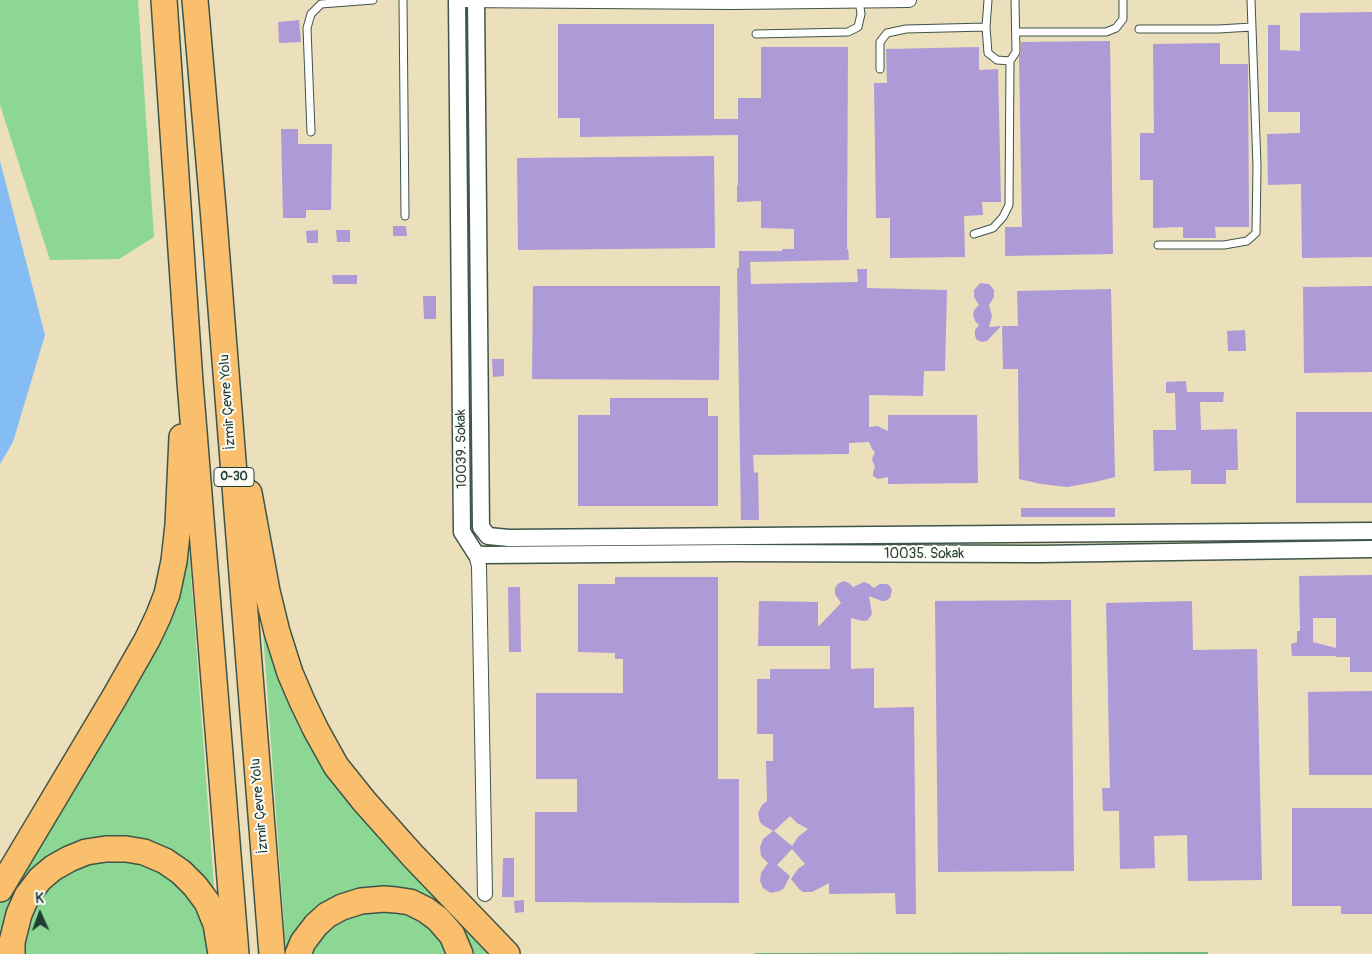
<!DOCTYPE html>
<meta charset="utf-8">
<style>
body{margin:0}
#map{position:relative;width:1372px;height:954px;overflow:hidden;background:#ebdfbc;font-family:Pangolin,sans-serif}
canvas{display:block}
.north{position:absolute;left:15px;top:889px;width:50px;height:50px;-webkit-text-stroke:4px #fdfcf7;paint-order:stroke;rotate:358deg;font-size:14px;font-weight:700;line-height:20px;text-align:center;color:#1f3d34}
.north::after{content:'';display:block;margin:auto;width:18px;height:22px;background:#1f3d34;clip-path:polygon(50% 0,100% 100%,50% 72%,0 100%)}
</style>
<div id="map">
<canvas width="1372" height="954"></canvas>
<div class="north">K</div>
</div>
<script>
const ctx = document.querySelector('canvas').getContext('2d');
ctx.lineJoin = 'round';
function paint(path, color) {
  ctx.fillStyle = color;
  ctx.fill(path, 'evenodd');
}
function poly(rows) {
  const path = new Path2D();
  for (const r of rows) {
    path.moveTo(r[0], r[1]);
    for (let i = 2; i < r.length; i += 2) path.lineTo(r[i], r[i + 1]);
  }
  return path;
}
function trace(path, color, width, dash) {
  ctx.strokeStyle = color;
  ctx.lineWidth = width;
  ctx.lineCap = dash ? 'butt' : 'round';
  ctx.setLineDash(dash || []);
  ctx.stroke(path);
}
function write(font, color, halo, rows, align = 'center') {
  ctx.font = font + ' Pangolin,sans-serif';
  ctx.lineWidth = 4;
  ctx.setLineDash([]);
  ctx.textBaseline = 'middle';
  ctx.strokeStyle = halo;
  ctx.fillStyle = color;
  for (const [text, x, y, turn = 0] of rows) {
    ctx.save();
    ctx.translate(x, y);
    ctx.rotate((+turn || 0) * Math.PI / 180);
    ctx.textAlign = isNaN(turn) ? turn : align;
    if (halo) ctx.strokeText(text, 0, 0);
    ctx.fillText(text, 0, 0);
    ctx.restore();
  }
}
const green = poly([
 [0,0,138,0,154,237,119,259,50,260,0,105],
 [187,523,215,900,198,874,71,850,0,954,0,904,112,712],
 [261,604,292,701,495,954,468,954,394,891,286,952],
 [98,859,152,864,197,899,213,954,20,954,35,900,60,874],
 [403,910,431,925,451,954,305,954,307,950,346,915]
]);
const forest = poly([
 [1208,952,1208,954,755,954,755,953]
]);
const water = poly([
 [0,161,45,335,13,442,0,464]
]);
const building = poly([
 [1372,12,1372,257,1302,258,1301,184,1268,185,1267,134,1300,133,1300,112,1268,112,1268,25,1280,25,1280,50,1300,51,1300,13],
 [299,20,301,42,279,43,278,22],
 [558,24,714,24,714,119,738,119,738,98,761,98,761,47,848,47,847,249,848,249,849,260,750,262,751,284,858,282,857,269,867,269,867,288,947,290,945,371,924,371,923,396,869,395,869,427,877,426,888,431,888,415,977,415,978,483,888,484,888,477,878,479,873,476,873,472,875,467,872,459,875,452,872,449,869,442,849,443,849,454,753,455,754,473,758,472,759,520,741,520,737,268,739,268,739,251,782,251,782,249,794,249,794,229,761,228,761,201,737,202,737,185,738,185,738,135,580,137,580,118,558,118],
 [1110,41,1113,254,1005,256,1005,227,1022,227,1019,57,1021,52,1021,42],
 [1220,43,1220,64,1248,64,1249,227,1215,227,1216,238,1183,238,1183,227,1153,228,1153,180,1140,180,1140,133,1154,133,1153,44],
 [979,47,979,70,998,69,1001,202,982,202,983,215,964,216,965,257,890,258,890,218,876,218,874,83,887,83,886,49],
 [281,129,298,129,298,144,332,144,331,210,306,210,306,218,283,218],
 [714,156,715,248,518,250,517,158],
 [393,226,406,226,407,236,393,236],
 [318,230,318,243,307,243,306,231],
 [336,230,350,230,350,242,337,242],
 [332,275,357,275,357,284,333,284],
 [980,283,989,284,994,290,994,297,989,305,992,316,989,327,1001,326,987,341,982,342,977,340,975,336,975,330,979,325,975,321,973,314,975,309,979,305,974,297,974,290],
 [533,286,720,286,719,380,532,379],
 [1372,286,1372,372,1304,373,1303,287],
 [1111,289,1115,477,1095,482,1067,487,1041,484,1019,479,1018,369,1003,369,1002,326,1018,326,1017,291],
 [423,296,436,296,436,319,424,319],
 [1245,330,1246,351,1228,351,1227,331],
 [492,359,504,359,504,376,493,377],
 [1186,381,1187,392,1224,392,1223,402,1200,402,1201,430,1237,429,1238,470,1226,470,1226,484,1191,484,1191,470,1154,471,1153,430,1176,430,1175,393,1166,393,1166,382],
 [610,398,708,398,708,416,718,416,718,506,578,506,578,415,610,415],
 [1296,412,1372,412,1372,503,1296,503],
 [1021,508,1115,508,1115,517,1021,517],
 [1372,575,1372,672,1350,672,1350,657,1336,657,1336,656,1292,656,1291,644,1297,642,1297,631,1300,631,1299,576],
 [1313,618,1336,618,1336,648,1313,642],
 [615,577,718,577,718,779,739,779,739,903,535,902,535,812,577,812,577,779,536,779,536,693,623,693,623,659,615,659,615,653,578,652,578,584,615,584],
 [843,581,849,583,853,587,864,582,869,584,874,588,880,584,886,584,889,585,892,590,890,598,885,601,882,601,869,596,872,614,868,620,863,621,851,618,851,669,874,668,874,708,914,707,916,914,896,914,895,893,829,894,829,883,812,892,803,892,799,889,791,879,798,869,805,864,792,849,777,865,790,876,784,888,780,891,771,893,763,888,760,881,761,873,768,863,761,856,760,847,763,839,773,831,763,825,760,822,758,813,762,805,767,801,766,761,773,761,773,734,757,734,757,679,770,679,770,669,830,669,830,646,758,646,759,601,818,602,818,627,841,603,835,594,835,588,838,584],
 [790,816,797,823,808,829,798,837,792,846,774,831],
 [508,587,520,587,521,652,509,652],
 [1071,600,1074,871,938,872,935,601],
 [1192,601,1193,650,1257,649,1262,880,1188,881,1187,835,1154,836,1155,868,1120,869,1119,811,1103,811,1102,788,1110,788,1106,603],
 [1372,691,1372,775,1309,775,1308,692],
 [1292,808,1372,808,1372,914,1341,914,1341,906,1292,906],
 [503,858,514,858,514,897,502,897],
 [524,900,524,912,515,913,514,901]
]);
const service = poly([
 [403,0,405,216],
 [986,27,988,53,997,60,1010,61,1016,52,1015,0],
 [1139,29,1218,29,1252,27],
 [1016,32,1106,32,1116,28,1123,19,1123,0],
 [756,34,848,32,858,27,861,14,859,0],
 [880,69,880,42,887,33,906,29,986,27,988,0],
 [311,132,307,28,311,14,321,4,373,0],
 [974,234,993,228,1003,217,1009,205,1010,61],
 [1158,245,1224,245,1247,241,1256,233,1257,166,1251,0]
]);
const minor = poly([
 [457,0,733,2,909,0],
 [476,554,479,566,485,894]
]);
const tertiary = poly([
 [457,0,462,532,476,554,483,555,733,553,1038,554,1372,549],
 [476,0,481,527,488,536,509,538,1372,531]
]);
const motorway = poly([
 [164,0,190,382,236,954],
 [195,0,213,208,272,954],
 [249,493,267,591,277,632,290,673,302,701,316,730,336,766,364,801,413,856,507,954],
 [0,889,114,698,147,640,158,617,167,594,174,561,178,525,182,437],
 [12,954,12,942,19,914,27,896,40,879,53,868,69,859,86,852,106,849,126,849,144,852,165,861,181,872,195,886,207,902,216,924,221,954],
 [298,954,303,942,316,925,327,915,342,907,361,901,384,899,396,900,410,902,426,910,438,919,452,935,460,954]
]);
const shields = [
 [234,477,40]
];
const shieldNames = [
 ["O-30",234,477]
];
const streetNames = [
 ["İzmir Çevre Yolu",228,402,-94],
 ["10039. Sokak",462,449,-91],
 ["10035. Sokak",924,554],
 ["İzmir Çevre Yolu",260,806,-95]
];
paint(green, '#8cd793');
paint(forest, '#71b87d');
paint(water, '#83bdf4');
paint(building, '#ad9ad6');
trace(service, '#3e5548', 9);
trace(minor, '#3e5548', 16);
trace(tertiary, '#3e5548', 19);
trace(motorway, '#3e5548', 28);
trace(service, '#fff', 7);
trace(minor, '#fff', 14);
trace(tertiary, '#fff', 16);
trace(motorway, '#f9bf6c', 25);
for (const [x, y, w] of shields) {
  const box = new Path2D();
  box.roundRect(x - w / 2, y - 9.5, w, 19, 4);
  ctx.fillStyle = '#fdfcf7';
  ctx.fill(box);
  trace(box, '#1f3d34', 1);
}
write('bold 12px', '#1f3d34', null, shieldNames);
write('14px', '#1f3d34', '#fdfcf7', streetNames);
</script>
